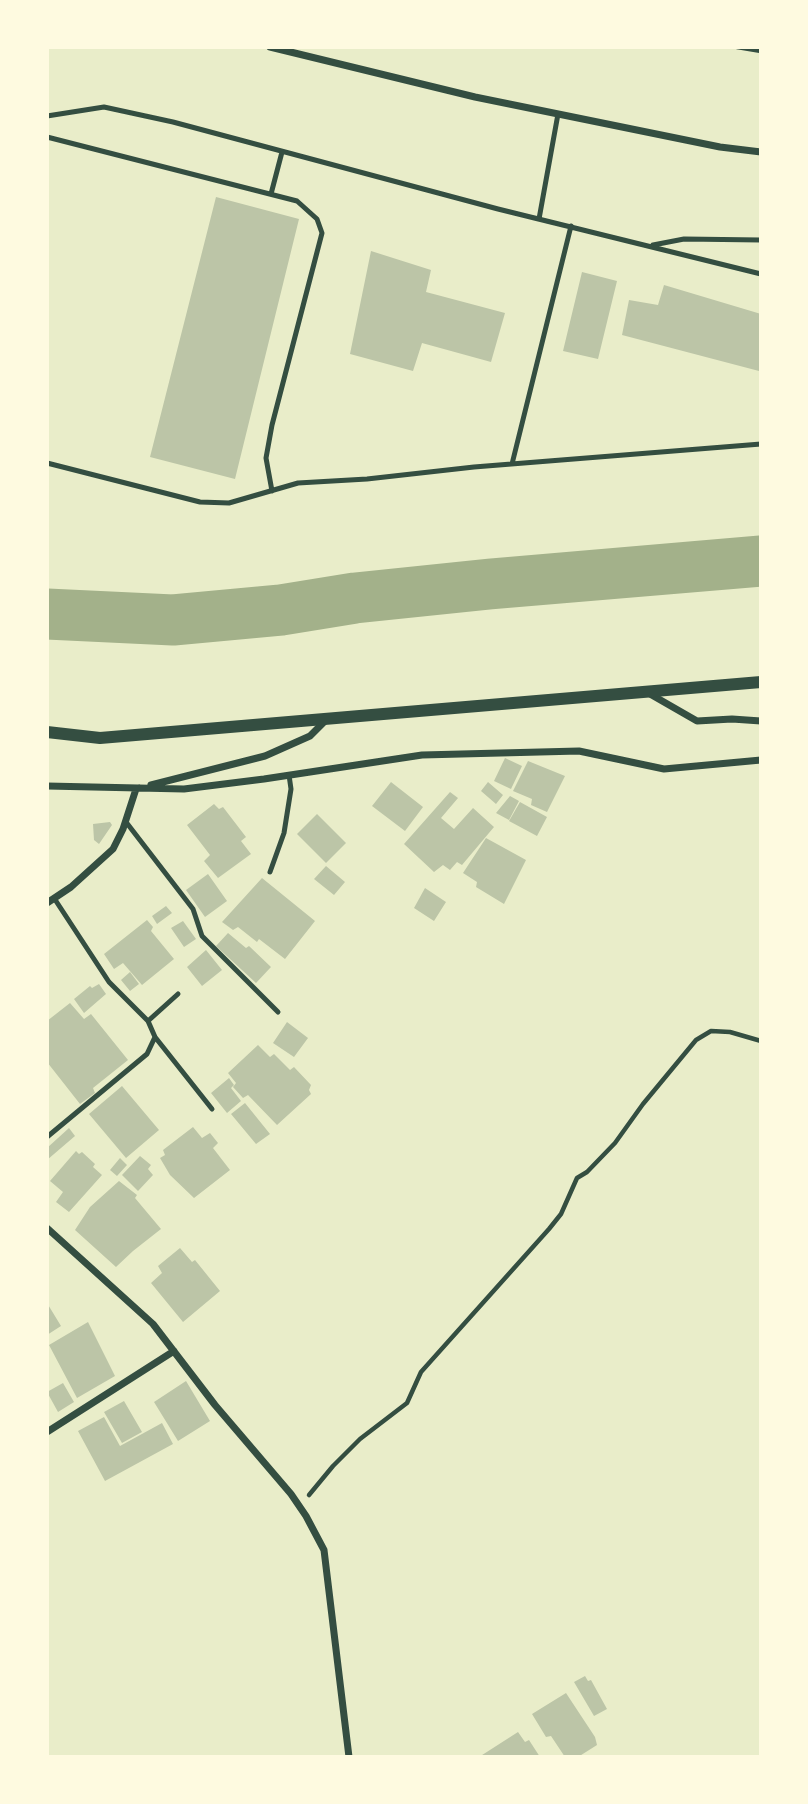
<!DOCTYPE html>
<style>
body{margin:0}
#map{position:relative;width:808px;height:1804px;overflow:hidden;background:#e9edc9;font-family:Barlow,sans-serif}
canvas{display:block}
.frame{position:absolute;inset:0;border:49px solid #fefae0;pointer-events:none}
</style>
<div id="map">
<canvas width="808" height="1804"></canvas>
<div class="frame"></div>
</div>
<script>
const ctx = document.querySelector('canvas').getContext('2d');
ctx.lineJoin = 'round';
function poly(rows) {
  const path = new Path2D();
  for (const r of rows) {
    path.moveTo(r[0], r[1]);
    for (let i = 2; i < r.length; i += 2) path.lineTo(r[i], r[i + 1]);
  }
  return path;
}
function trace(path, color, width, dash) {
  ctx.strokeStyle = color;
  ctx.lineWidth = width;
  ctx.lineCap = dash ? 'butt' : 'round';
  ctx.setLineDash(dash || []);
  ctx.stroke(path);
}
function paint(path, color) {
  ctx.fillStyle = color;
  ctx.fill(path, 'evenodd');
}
const river = poly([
 [47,614,173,620,281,610,355,598,490,584,761,561]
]);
const building = poly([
 [216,197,299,219,235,479,150,457],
 [371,251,431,270,426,292,505,313,491,362,422,343,413,371,350,354],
 [582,272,617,281,598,359,563,351],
 [664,285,761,314,759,371,622,335,629,300,658,305],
 [505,758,522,766,511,789,494,781],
 [528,761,565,776,547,812,531,805,532,799,513,791],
 [391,782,423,807,405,831,372,806],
 [488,782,503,795,496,804,481,791],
 [450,792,458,798,441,818,454,829,473,808,494,827,462,865,457,862,450,870,443,865,434,872,404,844],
 [510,796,519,801,509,820,496,813],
 [520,802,547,817,537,836,509,821],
 [214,804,219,809,223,807,246,837,241,841,251,854,218,878,204,861,210,855,187,825],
 [317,814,346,843,326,863,297,834],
 [110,822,112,825,99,844,94,840,93,824],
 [486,838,526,860,504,904,476,887,477,882,463,873],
 [326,866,345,882,334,895,314,879],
 [208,874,227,901,205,917,186,890],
 [262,878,315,921,285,959,259,939,257,942,238,927,233,930,222,922],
 [425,888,446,902,434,921,414,908],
 [166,906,172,913,157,924,152,916],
 [147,920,153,927,151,931,174,959,142,985,123,963,114,969,104,954],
 [183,921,196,939,184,947,171,928],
 [228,933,246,948,249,946,271,967,256,983,216,946],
 [206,950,222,970,202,986,187,967],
 [130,972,139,984,130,991,121,980],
 [99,984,106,994,84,1013,74,999,90,986,92,988],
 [70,1003,84,1019,91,1014,128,1060,93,1088,95,1093,80,1104,47,1062,47,1021],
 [287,1022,308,1038,294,1057,273,1043],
 [258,1045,270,1057,274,1054,290,1070,294,1067,311,1085,309,1090,311,1094,277,1125,248,1095,243,1098,233,1087,236,1083,228,1073],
 [229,1078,234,1085,231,1088,241,1101,227,1113,211,1093],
 [122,1086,159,1130,126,1158,89,1114],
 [245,1103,270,1134,256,1144,231,1114],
 [193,1127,202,1138,210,1133,218,1143,213,1148,230,1170,194,1198,170,1175,160,1158,165,1155,163,1150],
 [69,1128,75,1136,47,1160,47,1148],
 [76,1151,79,1154,82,1152,95,1164,93,1167,102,1175,69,1212,56,1202,63,1192,50,1181],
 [140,1156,151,1165,148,1169,153,1175,138,1191,122,1175],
 [120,1158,127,1165,117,1176,110,1170],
 [119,1181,137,1195,135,1198,161,1229,133,1251,116,1267,75,1230,90,1207],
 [180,1248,192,1262,195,1260,220,1291,183,1322,151,1283,162,1273,158,1266],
 [47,1303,61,1326,47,1335],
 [88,1322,115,1376,77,1398,49,1345],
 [186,1381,210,1421,178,1441,154,1402],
 [63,1383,74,1402,58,1412,47,1392],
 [124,1401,142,1432,122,1443,104,1412],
 [104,1417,120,1446,162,1423,173,1444,105,1481,78,1431],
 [585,1676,588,1681,591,1680,607,1709,594,1716,574,1682],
 [566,1693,595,1737,597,1745,578,1757,565,1757,551,1736,546,1737,532,1714],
 [518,1732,525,1742,529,1740,540,1757,479,1757]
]);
const path = poly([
 [737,47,761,51],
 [309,1495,333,1466,360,1439,407,1403,421,1372,549,1229,561,1214,577,1178,587,1172,615,1143,643,1104,696,1040,711,1031,730,1032,761,1041]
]);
const service = poly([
 [47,116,104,107,173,122,498,209,761,274],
 [47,137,297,201,317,219,322,233,272,425,266,458,272,491],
 [271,194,282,152],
 [539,219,558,114],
 [653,245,684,239,761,240],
 [47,463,200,502,229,503,298,483,367,479,474,467,761,444],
 [512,464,571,226],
 [126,822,193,909,202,936,278,1012],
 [270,872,284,833,291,789,289,775],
 [148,1021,178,994],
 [155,1037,212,1109],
 [47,1137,147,1054,155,1037,148,1021,109,982,54,898]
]);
const minor = poly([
 [270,47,475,97,720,147,761,152],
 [650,694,697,721,732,719,761,721],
 [151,785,265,756,310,736,327,719],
 [47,786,184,789,264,779,422,755,579,751,664,769,761,760],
 [47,903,71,887,113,849,123,829,136,789,139,788],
 [47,1228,153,1324,215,1405,291,1494,306,1516,324,1550,349,1757],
 [47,1432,174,1351]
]);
const tertiary = poly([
 [47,732,100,738,761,682]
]);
trace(river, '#a3b18a', 51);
paint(building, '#bcc5a7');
trace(path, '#344e41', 4.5);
trace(service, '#344e41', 5);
trace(minor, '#344e41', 7);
trace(tertiary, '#344e41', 12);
</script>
